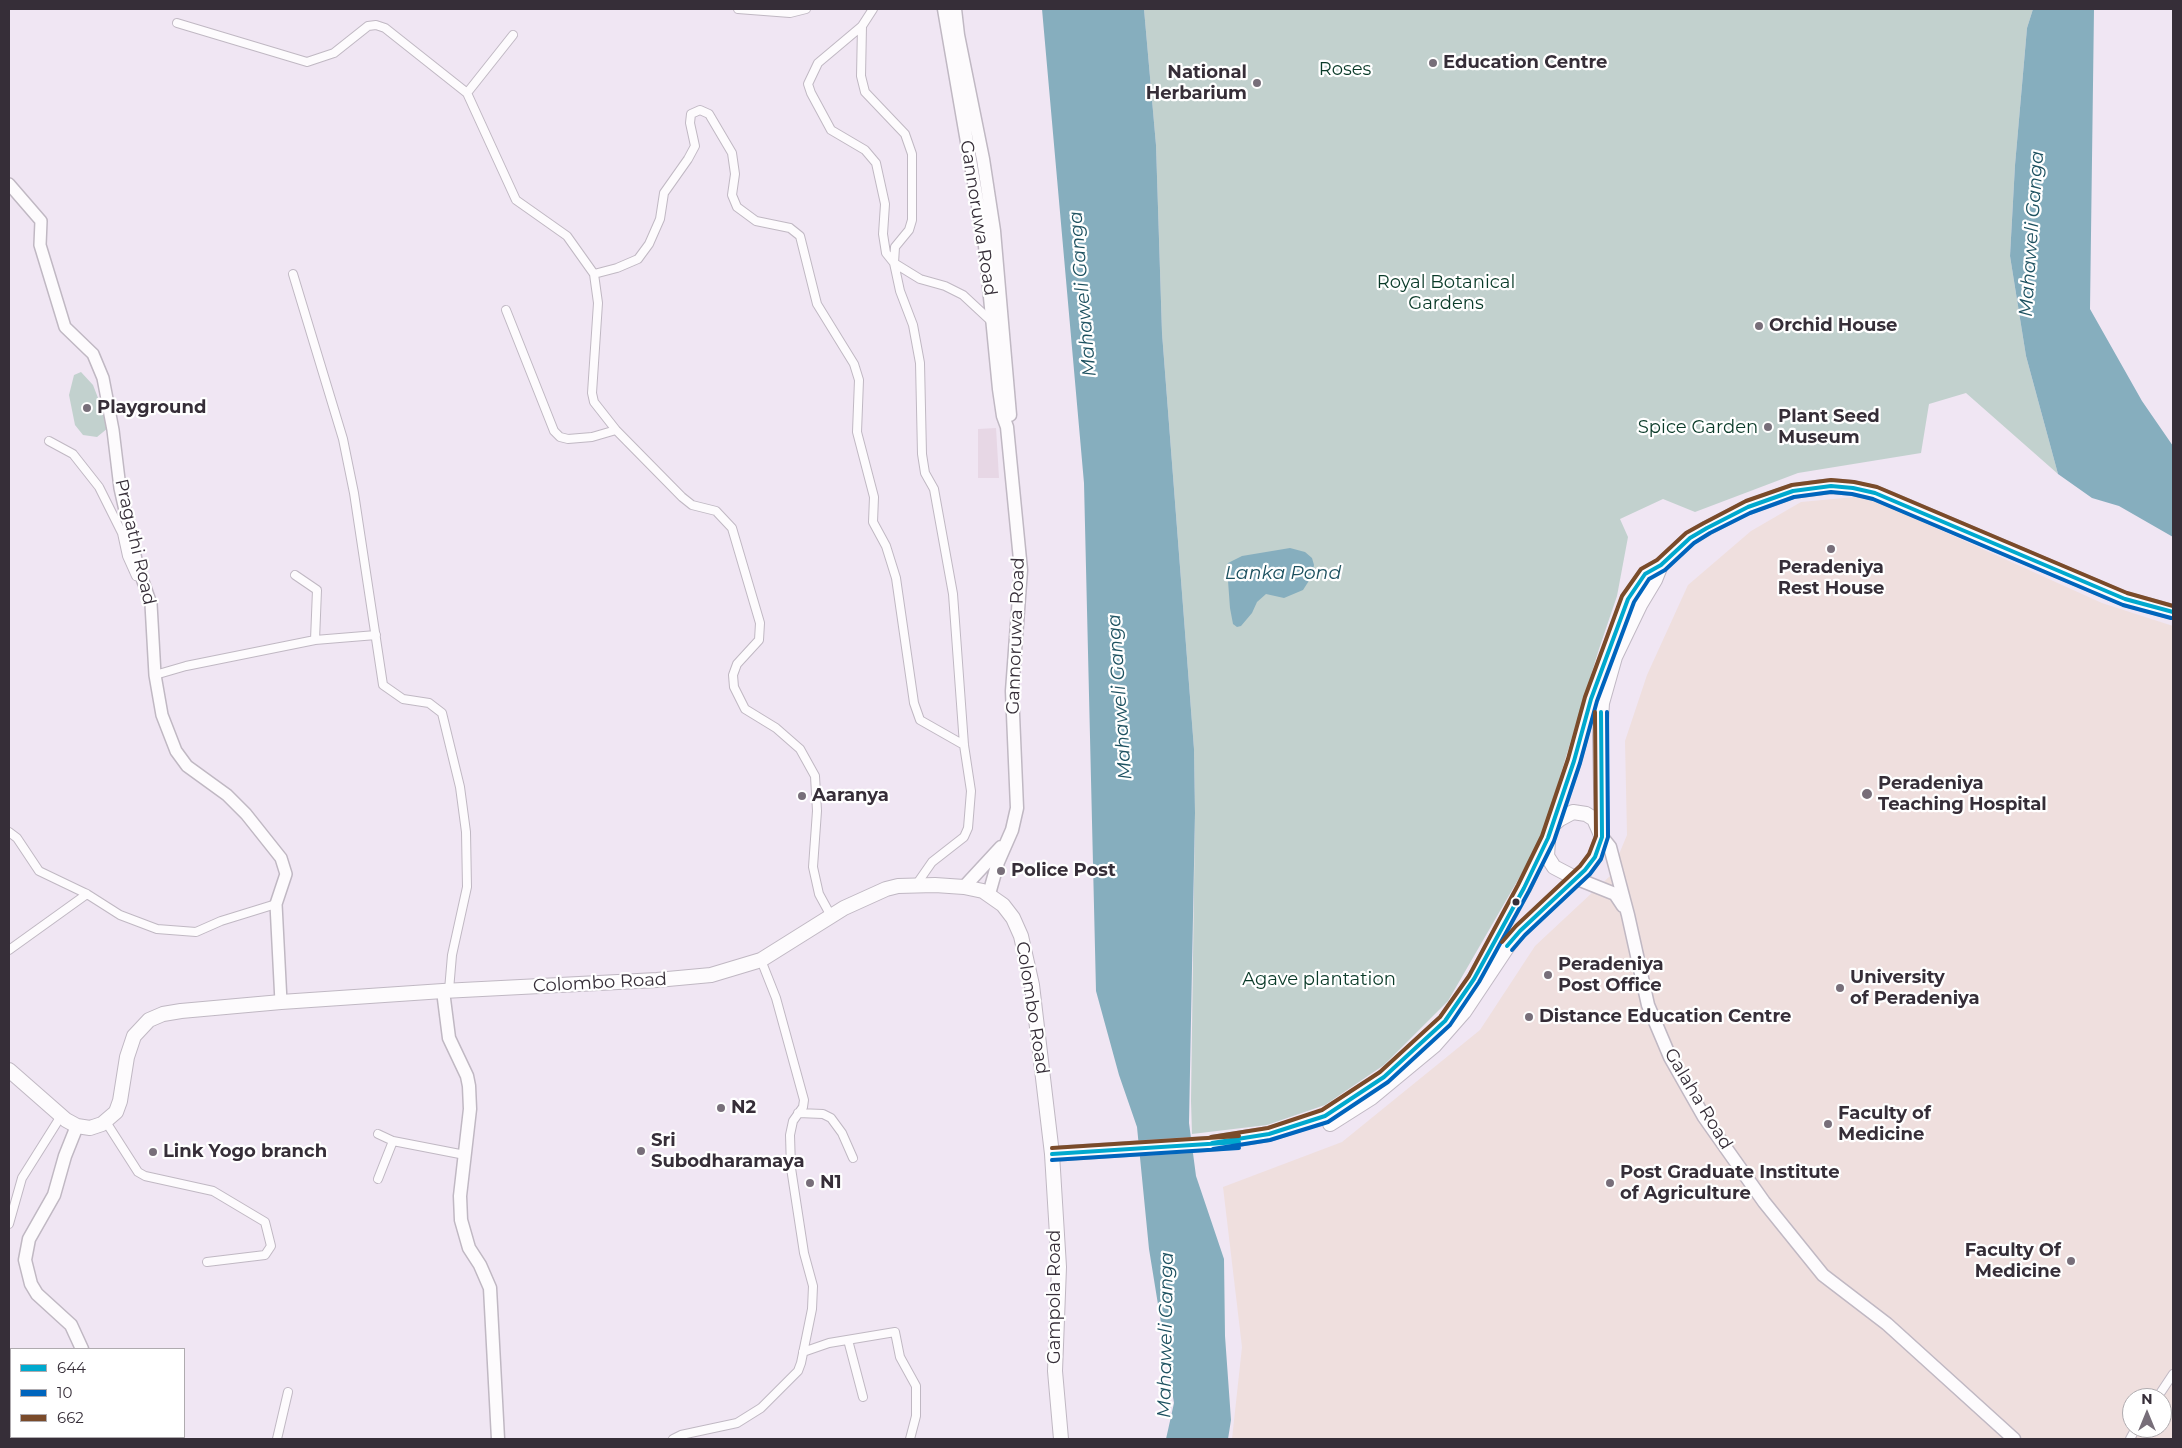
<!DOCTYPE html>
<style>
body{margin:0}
#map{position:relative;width:2182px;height:1448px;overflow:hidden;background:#f0e6f3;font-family:Montserrat,sans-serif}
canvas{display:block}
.frame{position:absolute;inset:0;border:10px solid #362e38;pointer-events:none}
.legend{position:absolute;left:10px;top:1348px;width:175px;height:90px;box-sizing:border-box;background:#fff;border:1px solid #afabaf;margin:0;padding:6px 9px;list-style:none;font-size:15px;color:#362e38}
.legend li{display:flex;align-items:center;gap:10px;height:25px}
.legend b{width:25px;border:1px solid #afabaf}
.north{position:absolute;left:2122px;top:1388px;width:50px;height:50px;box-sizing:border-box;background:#fff;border:1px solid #afabaf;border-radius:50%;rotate:0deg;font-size:14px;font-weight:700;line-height:20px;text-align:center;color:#362e38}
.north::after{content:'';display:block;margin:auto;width:18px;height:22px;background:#776e79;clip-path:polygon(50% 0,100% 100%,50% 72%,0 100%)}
</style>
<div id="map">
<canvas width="2182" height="1448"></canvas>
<div class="frame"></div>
<ul class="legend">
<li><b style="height:6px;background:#00a9ce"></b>644</li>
<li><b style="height:6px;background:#0065bd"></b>10</li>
<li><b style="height:6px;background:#7a4b2a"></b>662</li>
</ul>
<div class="north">N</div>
</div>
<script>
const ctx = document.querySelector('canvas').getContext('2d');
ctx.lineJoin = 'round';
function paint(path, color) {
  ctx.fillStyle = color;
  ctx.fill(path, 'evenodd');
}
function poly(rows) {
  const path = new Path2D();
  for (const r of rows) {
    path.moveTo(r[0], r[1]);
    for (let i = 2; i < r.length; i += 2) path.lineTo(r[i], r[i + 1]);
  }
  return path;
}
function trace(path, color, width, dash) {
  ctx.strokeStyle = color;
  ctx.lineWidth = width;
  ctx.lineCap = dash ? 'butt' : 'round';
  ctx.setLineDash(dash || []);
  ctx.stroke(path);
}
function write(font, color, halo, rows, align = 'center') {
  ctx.font = font + ' Montserrat,sans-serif';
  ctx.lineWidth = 4.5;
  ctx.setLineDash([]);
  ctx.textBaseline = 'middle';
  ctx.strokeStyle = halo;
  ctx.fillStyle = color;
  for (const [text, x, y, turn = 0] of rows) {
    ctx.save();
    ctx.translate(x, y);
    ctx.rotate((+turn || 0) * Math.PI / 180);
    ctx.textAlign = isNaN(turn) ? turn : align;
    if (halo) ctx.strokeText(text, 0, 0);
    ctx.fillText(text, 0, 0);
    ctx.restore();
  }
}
const commercial = poly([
 [996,428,999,478,978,478,978,429]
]);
const education = poly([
 [1865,496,2102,603,2173,626,2173,1439,1232,1439,1242,1347,1223,1187,1342,1142,1480,1030,1535,946,1610,876,1627,835,1625,741,1647,675,1688,585,1751,531,1801,502],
 [2132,1398,2162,1398,2162,1428,2132,1428]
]);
const green = poly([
 [1144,9,2033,9,2027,28,2015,165,2010,256,2026,356,2058,474,1966,393,1929,404,1921,453,1798,473,1695,512,1663,499,1620,519,1628,537,1617,596,1599,649,1543,832,1534,852,1448,1001,1384,1065,1325,1105,1267,1125,1192,1134,1191,1101,1195,813,1194,749,1162,333,1156,145],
 [81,372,93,385,105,416,108,428,97,437,83,435,75,425,69,395,74,375]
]);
const water = poly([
 [1042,9,1144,9,1156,145,1162,333,1194,749,1195,813,1189,1123,1196,1176,1224,1259,1225,1336,1231,1420,1228,1439,1166,1439,1174,1403,1149,1249,1137,1127,1119,1075,1096,991,1084,483],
 [2033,9,2094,9,2090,309,2142,401,2173,446,2173,537,2119,506,2092,498,2058,474,2026,356,2010,256,2015,165,2027,28],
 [1290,548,1305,552,1312,558,1314,565,1312,576,1303,590,1284,598,1266,594,1257,602,1252,613,1241,626,1237,627,1233,624,1230,608,1227,567,1228,563,1242,556]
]);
const street = poly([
 [738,9,790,13,806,9],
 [873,9,862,26,818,63,808,84,811,93,831,130,865,150,876,163,885,204,883,234,886,253,894,263,920,279,945,286,963,295,991,321],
 [177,23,307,62,334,53,368,26,376,25,385,28,467,93,516,200,567,236,594,274,598,303,592,393,594,402,616,430,682,497,692,505,716,511,732,528,760,623,759,640,737,664,733,675,734,687,745,709,776,728,800,749,815,776,817,811,813,867,819,894,831,916],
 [862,26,861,76,865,92,905,134,912,154,912,220,909,230,895,247,894,263,900,291,913,325,920,363,922,454,925,473,934,489,953,594,964,745,971,791,968,828,964,837,932,862,916,885],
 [467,93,513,35],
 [293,274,343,439,354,493,383,685,403,699,429,703,442,713,460,787,466,832,467,887,452,955,449,990],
 [594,274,617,268,638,259,649,244,660,219,664,193,688,159,695,146,690,123,691,114,700,110,709,114,732,153,735,174,732,195,737,207,756,221,790,228,800,236,817,304,854,364,859,380,857,432,874,497,873,522,886,546,896,578,914,703,920,720,964,745],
 [506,310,554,431,560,437,568,439,592,437,616,430],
 [49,441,73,454,99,487,122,533,127,556,136,576],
 [315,640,376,635],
 [155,675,186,666,315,640,317,590,295,575],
 [9,832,17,838,39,871,87,894,120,915,157,929,196,932,221,921,276,904],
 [9,950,87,894],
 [798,1113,823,1114,831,1118,842,1133,853,1158],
 [106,1122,138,1172,145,1176,213,1191,265,1222,271,1246,265,1255,207,1262],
 [378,1134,393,1141],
 [378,1179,393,1141,465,1155],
 [9,1224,22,1178,61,1116],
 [848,1340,863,1397],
 [803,1352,829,1343,895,1332,900,1357,916,1386,916,1416,910,1439],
 [2157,1398,2173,1374],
 [277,1439,288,1392],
 [673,1439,681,1435,737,1423,761,1408,798,1371,801,1363,812,1309,813,1286,804,1253,791,1168,790,1135,793,1121,803,1107,804,1100,776,998,761,960],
 [2130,1439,2136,1428]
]);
const secondary = poly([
 [9,184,41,221,40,245,65,327,93,354,103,378,113,430,120,488,137,564,151,604,155,675,162,715,176,751,187,766,227,795,246,814,281,858,286,874,276,904,281,1002]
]);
const primary = poly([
 [944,9,985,246,999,389,1003,416,1007,427,1021,570,1012,691,1017,808,1012,830,998,862,989,894],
 [955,9,958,35,983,159,994,231,1010,415],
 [1602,837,1610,847,1628,915,1648,1005,1670,1057,1704,1117,1764,1202,1823,1275,1887,1324,2014,1439],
 [1575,878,1615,894,1623,906],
 [964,887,1001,847],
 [443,991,449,1038,467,1076,469,1086,470,1109,460,1196,461,1220,469,1248,480,1265,490,1288,498,1439],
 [77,1126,65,1156,54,1195,29,1239,25,1260,31,1284,37,1294,71,1325,82,1349],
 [166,1437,168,1439]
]);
const highway = poly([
 [1553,825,1560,819,1573,812,1586,814,1594,819,1601,835],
 [1548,841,1547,856,1554,867,1575,878],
 [9,1070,66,1120,77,1126,90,1128,102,1124,116,1112,120,1101,127,1057,134,1036,149,1020,163,1014,181,1011,281,1002,443,991,657,980,711,975,761,960,844,908,886,889,898,886,935,885,964,887,983,891,1003,905,1013,918,1021,936,1032,985,1052,1154,1059,1267,1055,1371,1061,1439],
 [1330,1124,1371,1098,1435,1045,1464,1012,1508,946,1520,931,1585,870,1595,857,1602,837,1600,736,1602,703,1615,657,1640,605,1655,580,1661,565],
 [1212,1143,1269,1134,1325,1116,1365,1091,1384,1077,1445,1021,1474,979,1524,888,1548,838,1574,761,1591,699,1628,599,1645,574,1661,565,1690,538,1707,528,1748,507,1793,491,1831,486,1853,488,1875,493,1892,500,2125,599,2173,612],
 [1052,1154,1221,1143]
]);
const bus1 = poly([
 [1507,946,1520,931,1585,870,1595,857,1602,837,1601,712],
 [1212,1143,1269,1134,1325,1116,1384,1077,1445,1021,1474,979,1524,888,1548,838,1574,761,1591,699,1628,599,1645,574,1661,565,1690,538,1707,528,1748,507,1793,491,1831,486,1853,488,1875,493,2125,599,2173,612],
 [1052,1154,1239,1142]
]);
const bus2 = poly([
 [1512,950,1525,935,1590,874,1601,859,1608,837,1607,712],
 [1213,1149,1270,1140,1328,1122,1388,1082,1450,1025,1479,982,1529,891,1554,841,1580,763,1597,701,1634,602,1649,579,1665,570,1694,543,1710,533,1750,513,1794,497,1831,492,1852,494,1873,499,2123,605,2171,618],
 [1052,1160,1239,1148]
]);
const bus3 = poly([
 [1502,942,1516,926,1580,866,1589,854,1596,836,1595,712],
 [1211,1137,1268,1128,1322,1110,1380,1072,1440,1017,1469,976,1518,885,1542,836,1568,759,1585,697,1622,596,1641,569,1657,560,1686,533,1704,523,1746,501,1792,485,1831,480,1854,482,1877,487,2127,593,2173,606],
 [1052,1148,1239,1136]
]);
const markers = [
 [1433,63,5,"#776e79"],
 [1257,83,5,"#776e79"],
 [1759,326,5,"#776e79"],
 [87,408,5,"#776e79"],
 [1768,427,5,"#776e79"],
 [1831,549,5,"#776e79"],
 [1867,794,6,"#776e79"],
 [802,796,5,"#776e79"],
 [1001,871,5,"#776e79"],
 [1516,902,4.5,"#362e38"],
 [1548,975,5,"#776e79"],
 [1840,988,5,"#776e79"],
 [1529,1017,5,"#776e79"],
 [721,1108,5,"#776e79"],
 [1828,1124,5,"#776e79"],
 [641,1151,5,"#776e79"],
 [153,1152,5,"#776e79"],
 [810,1183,5,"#776e79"],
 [1610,1183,5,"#776e79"],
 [2071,1261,5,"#776e79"]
];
const poiNames = [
 ["Education Centre",1443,63],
 ["National",1247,73,"right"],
 ["Herbarium",1247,94,"right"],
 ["Orchid House",1769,326],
 ["Playground",97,408],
 ["Plant Seed",1778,417],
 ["Museum",1778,438],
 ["Peradeniya",1831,568,"center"],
 ["Rest House",1831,589,"center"],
 ["Peradeniya",1878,784],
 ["Teaching Hospital",1878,805],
 ["Aaranya",812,796],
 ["Police Post",1011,871],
 ["Peradeniya",1558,965],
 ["Post Office",1558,986],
 ["University",1850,978],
 ["of Peradeniya",1850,999],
 ["Distance Education Centre",1539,1017],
 ["N2",731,1108],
 ["Faculty of",1838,1114],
 ["Medicine",1838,1135],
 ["Sri",651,1141],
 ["Subodharamaya",651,1162],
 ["Link Yogo branch",163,1152],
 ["Post Graduate Institute",1620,1173],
 ["of Agriculture",1620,1194],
 ["N1",820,1183],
 ["Faculty Of",2061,1251,"right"],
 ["Medicine",2061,1272,"right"]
];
const parkNames = [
 ["Roses",1345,70],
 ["Royal Botanical",1446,283],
 ["Gardens",1446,304],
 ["Spice Garden",1698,428],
 ["Agave plantation",1319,980]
];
const streetNames = [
 ["Gannoruwa Road",978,218,81],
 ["Pragathi Road",135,542,77],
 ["Gannoruwa Road",1016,636,-88],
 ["Colombo Road",600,983,-3],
 ["Colombo Road",1032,1008,81],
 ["Galaha Road",1698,1099,59],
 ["Gampola Road",1055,1297,-90]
];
const waterNames = [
 ["Mahaweli Ganga",2032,234,-86],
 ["Mahaweli Ganga",1083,294,-95],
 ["Lanka Pond",1283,573],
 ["Mahaweli Ganga",1120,697,-94],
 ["Mahaweli Ganga",1166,1335,-89]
];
paint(commercial, '#e7d7e5');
paint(education, '#efdfde');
paint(green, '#c2d1ce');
paint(water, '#86aebe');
trace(street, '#c0b8c3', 10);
trace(secondary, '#c0b8c3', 14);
trace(primary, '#c0b8c3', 15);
trace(highway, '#c0b8c3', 16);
trace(street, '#fdfbfd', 8);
trace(secondary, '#fdfbfd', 11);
trace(primary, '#fdfbfd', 12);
trace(highway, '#fdfbfd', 14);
trace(bus1, '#00a9ce', 4);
trace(bus2, '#0065bd', 4);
trace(bus3, '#7a4b2a', 4);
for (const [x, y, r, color] of markers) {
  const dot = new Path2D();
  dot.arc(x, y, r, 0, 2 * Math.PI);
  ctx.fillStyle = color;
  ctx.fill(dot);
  trace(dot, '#fff', 2);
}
write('bold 18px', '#362e38', '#fff', poiNames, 'left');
write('18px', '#093a28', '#fff', parkNames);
write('18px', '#362e38', '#fff', streetNames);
write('italic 19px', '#1d5160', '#fff', waterNames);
</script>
